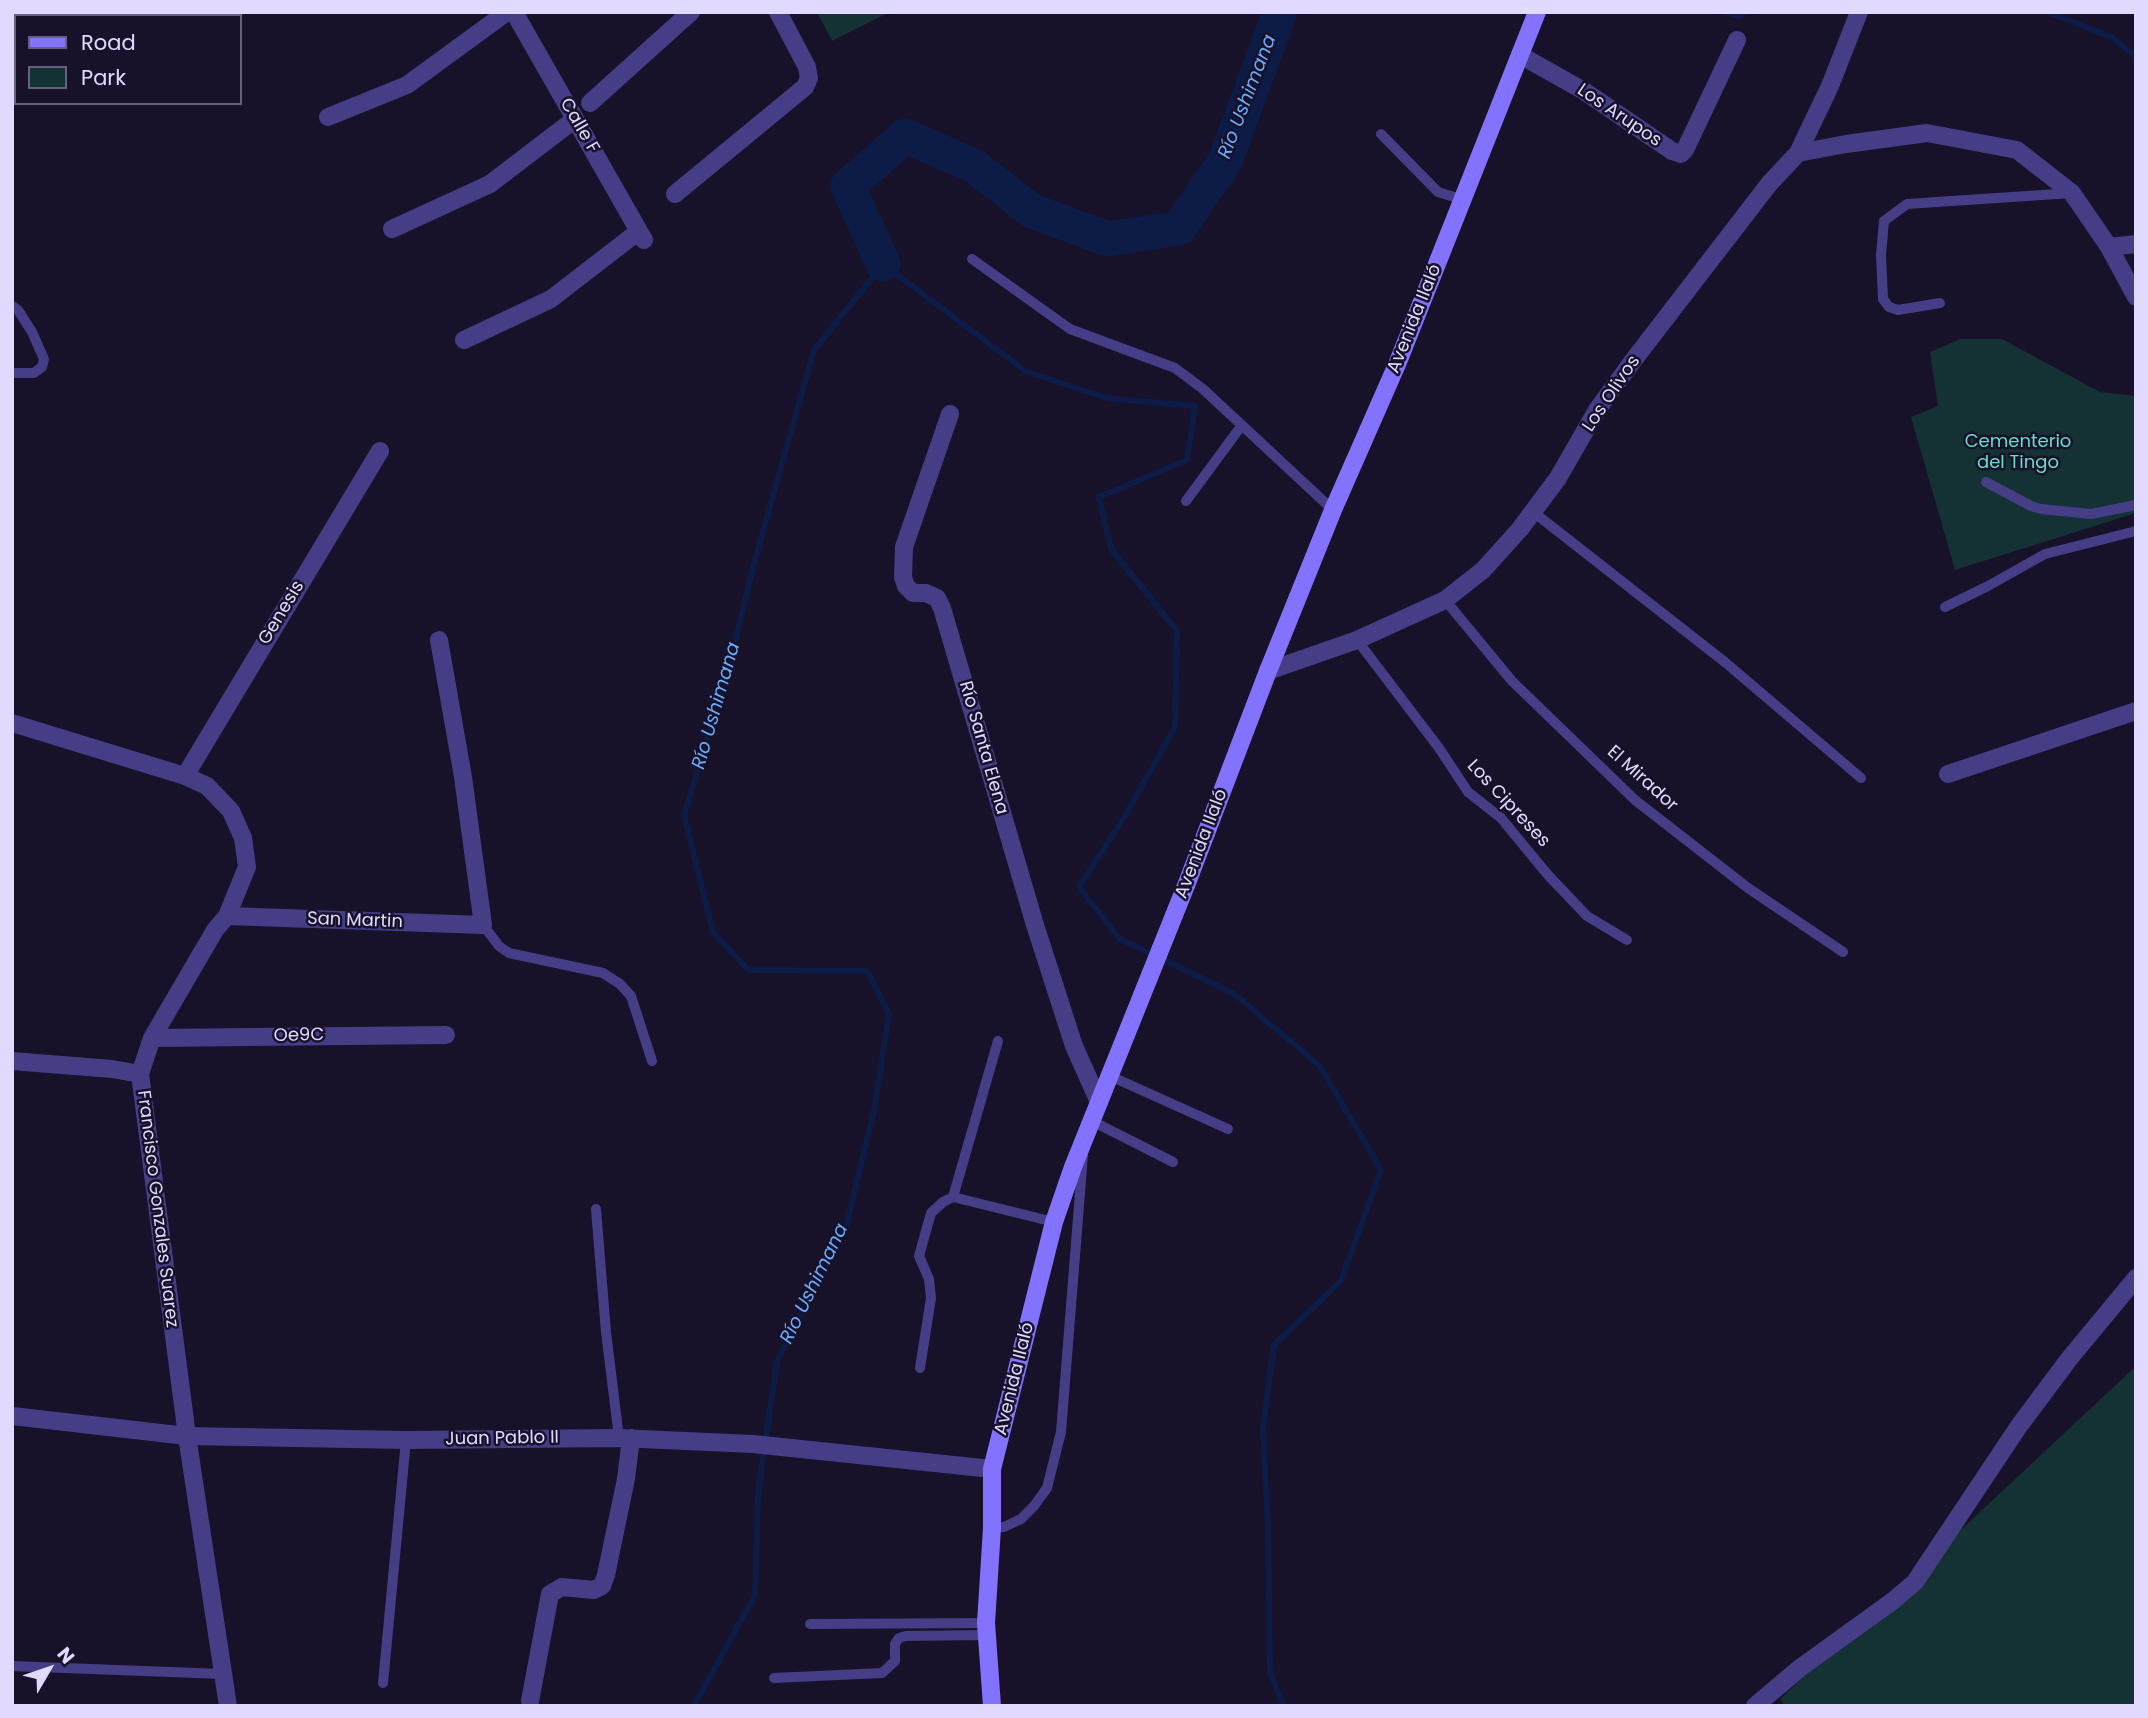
<!DOCTYPE html>
<meta charset="utf-8">
<style>
body{margin:0}
#map{position:relative;width:2148px;height:1718px;overflow:hidden;background:#171129;font-family:Poppins,sans-serif}
canvas{display:block}
.frame{position:absolute;inset:0;border:14px solid #e1d9fe;pointer-events:none}
.legend{position:absolute;left:14px;top:14px;width:228px;height:91px;box-sizing:border-box;background:#171129;border:2px solid #68617e;margin:0;padding:9px 12px;list-style:none;font-size:21px;color:#e1d9fe}
.legend li{display:flex;align-items:center;gap:14px;height:35px}
.legend b{width:35px;border:2px solid #68617e}
.north{position:absolute;left:14px;top:1634px;width:70px;height:70px;-webkit-text-stroke:5px #171129;paint-order:stroke;rotate:51deg;font-size:19px;font-weight:700;line-height:28px;text-align:center;color:#e1d9fe}
.north::after{content:'';display:block;margin:auto;width:24px;height:32px;background:#e1d9fe;clip-path:polygon(50% 0,100% 100%,50% 72%,0 100%)}
</style>
<div id="map">
<canvas width="2148" height="1718"></canvas>
<div class="frame"></div>
<ul class="legend">
<li><b style="height:9px;background:#8272fd"></b>Road</li>
<li><b style="height:19px;background:#143133"></b>Park</li>
</ul>
<div class="north">N</div>
</div>
<script>
const ctx = document.querySelector('canvas').getContext('2d');
ctx.lineJoin = 'round';
function paint(path, color) {
  ctx.fillStyle = color;
  ctx.fill(path, 'evenodd');
}
function poly(rows) {
  const path = new Path2D();
  for (const r of rows) {
    path.moveTo(r[0], r[1]);
    for (let i = 2; i < r.length; i += 2) path.lineTo(r[i], r[i + 1]);
  }
  return path;
}
function trace(path, color, width, dash) {
  ctx.strokeStyle = color;
  ctx.lineWidth = width;
  ctx.lineCap = dash ? 'butt' : 'round';
  ctx.setLineDash(dash || []);
  ctx.stroke(path);
}
function write(font, color, halo, rows, align = 'center') {
  ctx.font = font + ' Poppins,sans-serif';
  ctx.lineWidth = 5;
  ctx.setLineDash([]);
  ctx.textBaseline = 'middle';
  ctx.strokeStyle = halo;
  ctx.fillStyle = color;
  for (const [text, x, y, turn = 0] of rows) {
    ctx.save();
    ctx.translate(x, y);
    ctx.rotate((+turn || 0) * Math.PI / 180);
    ctx.textAlign = isNaN(turn) ? turn : align;
    if (halo) ctx.strokeText(text, 0, 0);
    ctx.fillText(text, 0, 0);
    ctx.restore();
  }
}
const green = poly([
 [817,12,890,12,832,41],
 [1960,339,2002,339,2100,392,2136,396,2136,513,1955,570,1911,417,1938,406,1930,352],
 [2136,1366,2136,1706,1785,1706,1780,1699]
]);
const stream = poly([
 [1726,12,1739,17,1745,12],
 [2048,12,2111,37,2136,56],
 [694,1706,755,1595,758,1494,777,1361,846,1227,874,1110,889,1014,867,971,748,970,713,932,684,815,727,675,753,567,814,350,883,264,1027,372,1107,398,1195,406,1187,460,1099,497,1111,549,1177,631,1175,727,1125,816,1079,887,1120,939,1233,993,1320,1066,1381,1170,1341,1281,1274,1345,1263,1428,1268,1526,1270,1673,1284,1706]
]);
const river = poly([
 [883,264,848,186,905,136,974,166,1032,211,1108,239,1179,228,1225,161,1280,12]
]);
const service = poly([
 [1381,134,1438,192,1464,200],
 [972,259,1070,329,1175,368,1203,389,1333,510],
 [1940,303,1898,310,1889,307,1883,299,1881,255,1884,221,1907,204,2072,193],
 [12,306,18,310,32,332,44,359,42,367,34,373,12,373],
 [1986,482,2031,506,2041,509,2091,514,2136,505],
 [1186,501,1242,425],
 [1532,511,1726,663,1861,778],
 [1445,600,1512,681,1635,800,1748,888,1843,952],
 [1945,607,1988,586,2045,554,2136,531],
 [1357,640,1439,748,1468,792,1501,818,1548,875,1587,916,1627,940],
 [483,925,499,946,509,953,603,973,620,984,631,996,652,1061],
 [1110,1076,1228,1129],
 [1092,1121,1173,1162],
 [953,1197,998,1041],
 [596,1209,606,1332,619,1438],
 [920,1368,931,1298,929,1279,919,1256,931,1213,943,1202,953,1197,1054,1222],
 [992,1528,1004,1527,1021,1519,1034,1506,1047,1488,1061,1432,1083,1155],
 [810,1624,986,1623],
 [12,1666,223,1674],
 [774,1678,882,1673,895,1661,895,1644,899,1638,906,1636,987,1635],
 [383,1683,406,1440]
]);
const minor = poly([
 [514,12,644,240],
 [1520,55,1584,91,1672,151,1681,154,1685,150,1737,40],
 [590,103,691,12],
 [328,117,407,85,507,12],
 [1798,153,1846,144,1927,133,2017,150,2072,193,2109,247,2136,297],
 [675,194,805,87,809,78,807,67,778,12],
 [392,229,490,184,575,119],
 [2109,247,2136,244],
 [464,340,551,299,639,231],
 [950,414,904,547,903,577,906,586,913,593,926,593,937,598,942,608,1035,925,1074,1046,1099,1102],
 [1268,671,1357,640,1445,600,1483,570,1520,529,1558,478,1597,410,1632,362,1769,184,1798,153,1830,86,1859,12],
 [12,723,185,776,207,786,231,811,243,838,247,867,227,916,215,930,152,1038,140,1074,187,1436,228,1706],
 [1948,774,2136,711],
 [185,776,380,451],
 [227,916,483,925,463,777,439,640],
 [152,1038,446,1035],
 [12,1061,112,1069,140,1074],
 [12,1416,187,1436,406,1440,619,1438,753,1444,992,1469],
 [530,1701,550,1594,562,1587,594,1590,602,1586,606,1575,626,1479,631,1438],
 [1755,1706,1800,1668,1894,1600,1915,1582,2019,1426,2069,1359,2136,1278]
]);
const secondary = poly([
 [992,1706,986,1623,992,1528,992,1469,1054,1222,1073,1167,1187,883,1268,671,1333,510,1398,362,1537,12]
]);
const streetNames = [
 ["Los Arupos",1619,116,34],
 ["Calle F",579,126,60],
 ["Avenida Ilaló",1415,319,-68],
 ["Los Olivos",1612,394,-56],
 ["Genesis",282,613,-59],
 ["Río Santa Elena",983,748,74],
 ["El Mirador",1642,779,42],
 ["Los Cipreses",1508,804,47],
 ["Avenida Ilaló",1202,844,-69],
 ["San Martin",355,921,2],
 ["Oe9C",299,1036,-1],
 ["Francisco Gonzales Suarez",157,1209,83],
 ["Avenida Ilaló",1015,1379,-76],
 ["Juan Pablo II",502,1439,-1]
];
const parkNames = [
 ["Cementerio",2018,442],
 ["del Tingo",2018,463]
];
const waterNames = [
 ["Río Ushimana",1248,97,-69],
 ["Río Ushimana",717,706,-74],
 ["Río Ushimana",815,1284,-64]
];
paint(green, '#143133');
trace(stream, '#0c1c47', 6);
trace(river, '#0c1c47', 35);
trace(service, '#463d87', 10);
trace(minor, '#463d87', 18);
trace(secondary, '#8272fd', 18);
write('18px', '#e1d9fe', '#171129', streetNames);
write('18px', '#65dfcb', '#171129', parkNames);
write('italic 19px', '#69abfd', '#171129', waterNames);
</script>
